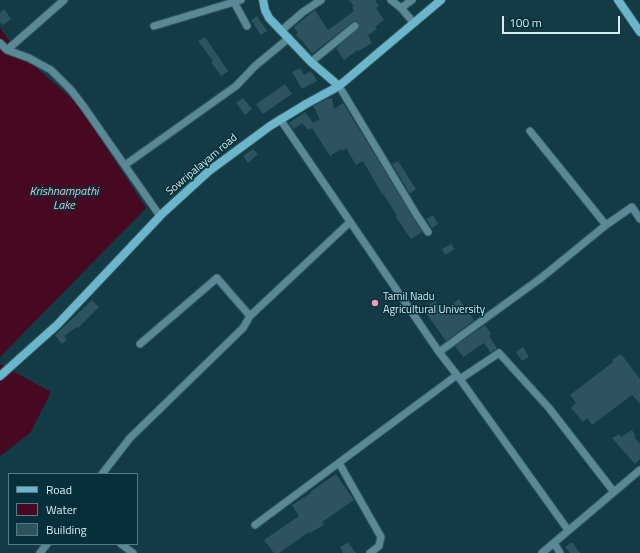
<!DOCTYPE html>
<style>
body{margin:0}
#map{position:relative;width:640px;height:553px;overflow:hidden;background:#123b45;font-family:"Titillium Web",sans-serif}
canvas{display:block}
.legend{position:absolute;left:8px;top:473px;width:130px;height:72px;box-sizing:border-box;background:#05303a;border:1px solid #597b83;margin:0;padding:5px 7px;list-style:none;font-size:12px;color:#d6ebf1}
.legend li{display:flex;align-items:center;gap:8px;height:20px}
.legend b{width:20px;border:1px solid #597b83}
.scale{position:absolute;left:502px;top:16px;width:118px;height:18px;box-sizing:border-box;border:2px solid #d6ebf1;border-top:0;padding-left:5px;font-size:12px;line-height:14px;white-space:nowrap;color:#d6ebf1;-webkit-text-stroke:3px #05303a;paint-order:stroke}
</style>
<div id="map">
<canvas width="640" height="553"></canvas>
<ul class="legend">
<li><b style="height:5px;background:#6bb6cb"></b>Road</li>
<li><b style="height:11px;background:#470821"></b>Water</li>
<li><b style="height:11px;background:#2c535e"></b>Building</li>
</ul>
<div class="scale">100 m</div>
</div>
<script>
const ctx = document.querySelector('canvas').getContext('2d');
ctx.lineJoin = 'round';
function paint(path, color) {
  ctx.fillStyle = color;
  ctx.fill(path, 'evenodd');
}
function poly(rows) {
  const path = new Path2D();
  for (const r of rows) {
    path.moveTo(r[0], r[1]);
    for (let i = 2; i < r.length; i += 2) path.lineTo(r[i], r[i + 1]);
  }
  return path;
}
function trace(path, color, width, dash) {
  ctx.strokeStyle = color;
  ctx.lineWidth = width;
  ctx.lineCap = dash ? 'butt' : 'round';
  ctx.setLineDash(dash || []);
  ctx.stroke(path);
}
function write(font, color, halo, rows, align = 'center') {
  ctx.font = font + ' "Titillium Web",sans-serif';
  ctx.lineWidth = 3;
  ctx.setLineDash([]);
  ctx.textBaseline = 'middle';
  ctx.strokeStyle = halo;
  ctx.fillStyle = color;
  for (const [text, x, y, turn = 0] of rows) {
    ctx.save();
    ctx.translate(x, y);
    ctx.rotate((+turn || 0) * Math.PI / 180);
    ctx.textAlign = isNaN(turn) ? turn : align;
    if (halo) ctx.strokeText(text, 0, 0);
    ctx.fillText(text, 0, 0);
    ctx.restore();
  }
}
const water = poly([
 [0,28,16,50,78,104,146,208,0,357],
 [0,364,51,392,30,433,0,456]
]);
const building = poly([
 [349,0,375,0,379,6,376,8,384,20,375,27,377,29,368,35,372,43,359,51,358,50,344,60,336,48,359,28,359,23,354,21,312,54,301,39,300,40,296,35,298,33,294,27,315,10,328,30,354,11,352,7,354,6],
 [4,9,11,19,3,25,0,22,0,13],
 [257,16,267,31,261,35,251,20],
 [205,37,228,71,221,76,211,62,213,61,198,41],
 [300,68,304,75,311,71,317,81,302,89,292,72],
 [285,84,292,94,263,114,256,104],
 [243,98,252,109,245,115,236,103],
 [332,98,334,109,343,103,422,232,411,239,395,216,397,215,383,194,382,194,363,161,356,165,346,148,343,151,341,149,330,156,312,128,308,130,302,123,294,129,289,123,305,112,313,123,320,119,313,106,327,99],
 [253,149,258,154,248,163,243,156],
 [398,161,416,189,410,194,392,164],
 [433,215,438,224,432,228,426,219],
 [451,244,455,249,445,255,442,249],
 [459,299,474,320,446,341,423,309,435,301,442,312],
 [92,300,99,307,78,328,77,327,64,336,67,340,62,344,55,335],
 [485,325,491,334,489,336,497,348,491,353,484,343,463,357,455,346],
 [523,347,529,357,522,361,516,352],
 [621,354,640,379,640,404,632,395,592,425,587,418,583,422,571,408,576,403,570,395,613,362,612,360],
 [632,430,636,436,634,437,640,444,640,459,635,464,612,438,619,434,621,437],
 [336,474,354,500,322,522,324,525,310,533,309,532,279,553,274,553,264,540,299,516,292,505,311,493,310,492],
 [348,542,356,553,343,553,340,547],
 [572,542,580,553,570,553,565,547]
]);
const street = poly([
 [391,0,401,8,414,23],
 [234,2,247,26],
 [401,8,412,0],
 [154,26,241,0],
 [282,30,303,12,321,0],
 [0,43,7,50,29,58,51,70,71,90,84,107,160,216],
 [7,50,64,0],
 [311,62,355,26],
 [339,86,416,214,428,232],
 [280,119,439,352,457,375,568,530],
 [530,131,606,225,632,207,640,219],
 [125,165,236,86,255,66,289,38],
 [140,344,217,278,250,316],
 [439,352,541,278,606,225],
 [460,379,499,353,549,408,614,492],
 [339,463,381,537,379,546,370,553],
 [102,474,130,438,243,328,250,316,350,222],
 [255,525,457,375],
 [554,543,560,553],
 [121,544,133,553],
 [40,553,47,544],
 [542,553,640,470]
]);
const secondary = poly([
 [263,0,265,10,269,18,311,62,339,86],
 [618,0,640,32],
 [0,376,57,325,163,213,209,171,270,126,306,104,339,86,441,0]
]);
const markers = [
 [375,303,4,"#f19ab1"]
];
const streetNames = [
 ["Sowripalayam road",202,165,-40]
];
const poiNames = [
 ["Tamil Nadu",383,297],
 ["Agricultural University",383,310]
];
const waterNames = [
 ["Krishnampathi",64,192],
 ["Lake",64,206]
];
paint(water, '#470821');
paint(building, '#2c535e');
trace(street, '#315761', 9);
trace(secondary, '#315761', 10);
trace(street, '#5a8895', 7);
trace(secondary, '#6bb6cb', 8);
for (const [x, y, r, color] of markers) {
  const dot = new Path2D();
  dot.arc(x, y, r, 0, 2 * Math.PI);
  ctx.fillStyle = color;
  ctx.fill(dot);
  trace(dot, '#05303a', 1.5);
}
write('11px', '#d6ebf1', '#05303a', streetNames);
write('11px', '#d6ebf1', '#05303a', poiNames, 'left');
write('italic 12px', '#f1bfcb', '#05303a', waterNames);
</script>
